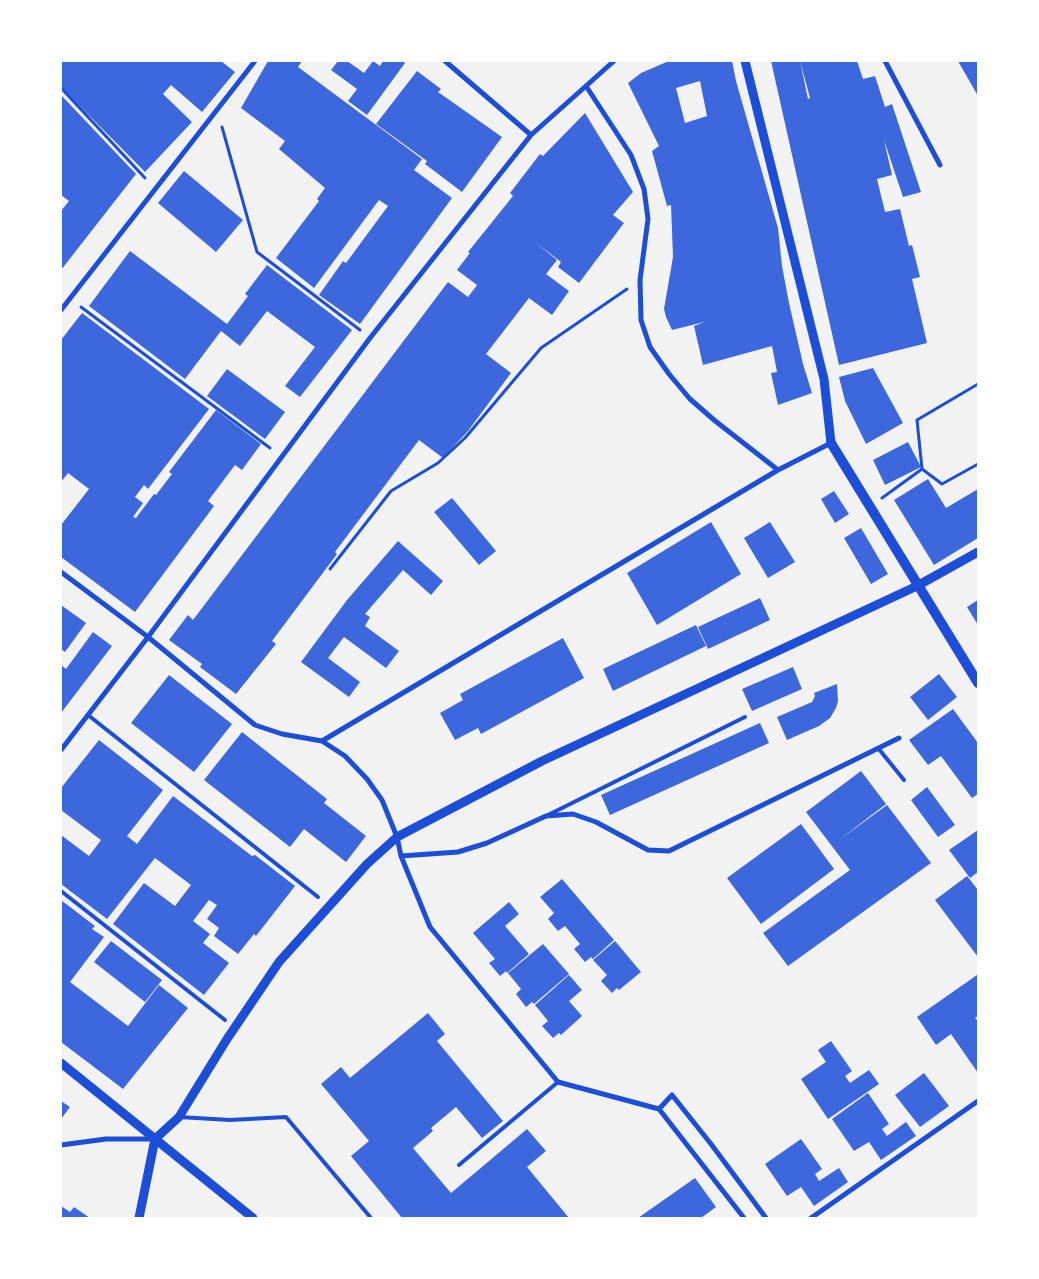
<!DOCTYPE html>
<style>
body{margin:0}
#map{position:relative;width:1039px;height:1279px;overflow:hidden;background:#f2f2f2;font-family:Arial,sans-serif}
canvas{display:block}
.frame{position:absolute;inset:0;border:62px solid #fff;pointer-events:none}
</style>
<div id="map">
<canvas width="1039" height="1279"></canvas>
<div class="frame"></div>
</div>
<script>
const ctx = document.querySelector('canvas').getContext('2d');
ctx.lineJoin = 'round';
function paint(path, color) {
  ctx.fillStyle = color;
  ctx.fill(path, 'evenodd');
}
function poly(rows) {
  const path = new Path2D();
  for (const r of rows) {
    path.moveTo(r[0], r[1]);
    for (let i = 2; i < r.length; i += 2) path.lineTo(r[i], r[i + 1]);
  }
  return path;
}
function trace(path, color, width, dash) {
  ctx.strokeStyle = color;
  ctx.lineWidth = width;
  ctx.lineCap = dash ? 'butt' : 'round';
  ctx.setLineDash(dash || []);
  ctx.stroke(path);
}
const building = poly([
 [61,61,221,61,235,72,202,112,171,85,163,94,192,122,145,172,61,87],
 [268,61,302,61,298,67,422,159,414,170,452,198,360,324,319,295,343,261,346,263,388,206,379,200,314,288,276,258,319,201,317,199,325,188,279,149,285,141,241,108],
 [338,61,347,61,364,73,373,61,380,66,383,61,403,61,405,63,367,115,348,101,357,89,331,70],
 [669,61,732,61,736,81,778,228,782,266,789,303,803,364,812,393,778,405,771,373,777,372,772,346,703,365,694,326,704,322,672,330,666,317,664,309,673,257,671,205,667,206,652,151,659,146,628,83,641,73],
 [700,81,707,116,685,123,676,88],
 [771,61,800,61,808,99,810,98,800,61,857,61,863,79,875,76,885,107,892,104,921,192,903,197,884,140,892,175,877,179,885,212,900,209,909,246,912,245,920,277,912,279,927,343,839,365],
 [958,61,978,61,978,96],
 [417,71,441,89,438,92,502,137,462,192,425,164,427,161,376,124],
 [61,95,136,174,61,270,61,211,69,201,61,195],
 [585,113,633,192,613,215,624,223,579,283,558,267,561,262,535,242,557,260,546,274,569,291,552,315,529,298,486,354,511,373,468,431,443,458,419,440,335,552,337,554,272,641,276,644,236,694,200,667,202,664,169,640,188,615,193,620,448,282,468,297,477,285,457,270,470,253,468,252,513,196,510,193,540,154,543,156],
 [184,171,243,220,216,252,158,203],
 [130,251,227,324,248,296,245,294,267,265,352,330,300,397,285,386,315,347,267,311,240,346,221,331,185,379,89,306],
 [82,313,209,409,148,489,144,485,135,497,143,503,133,517,136,518,154,494,156,495,172,474,169,472,216,410,261,444,242,470,235,465,208,501,214,506,135,612,61,557,61,525,89,489,68,473,61,482,61,340],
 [873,368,903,423,866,444,845,401,839,377],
 [227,369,285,412,265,439,207,396],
 [908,442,921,467,885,485,873,460],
 [928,479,946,508,978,489,978,538,934,565,894,500],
 [834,491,849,514,835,523,821,499],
 [452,498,496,551,479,565,434,512],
 [711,522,741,574,657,625,627,573],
 [770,522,795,562,768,578,744,538],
 [861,528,888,574,871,584,844,538],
 [398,541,443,581,431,595,403,570,365,614,370,617,365,626,399,651,386,668,344,637,328,658,360,682,349,697,301,662,347,600],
 [760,598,770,620,708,649,698,627],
 [978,600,978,625,967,607],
 [61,605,86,623,65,652,61,649],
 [696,625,706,646,613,691,603,669],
 [93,632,112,646,61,713,61,665,66,669],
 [563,638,584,678,481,734,478,728,455,740,440,713,463,700,460,694],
 [793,667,802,689,752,711,742,689],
 [939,674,957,697,928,720,910,697],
 [169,675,232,724,194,772,131,723],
 [837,684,838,701,836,708,830,718,819,726,787,740,777,717,812,702,815,696,814,693],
 [953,709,978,743,978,794,972,798,941,756,928,765,909,740],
 [760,723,769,743,610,815,601,795],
 [242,732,327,799,324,803,366,836,346,862,304,829,290,847,204,780],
 [99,740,163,790,127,836,137,844,173,796,252,856,255,855,295,886,256,936,254,934,238,954,214,936,219,928,207,919,217,905,209,900,193,921,210,934,203,943,229,963,204,995,113,924,144,883,175,906,191,885,155,858,107,919,61,884,61,835,89,856,101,840,61,810,61,788],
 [861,771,886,804,839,840,887,805,931,863,788,966,763,933,850,870,806,812],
 [927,787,955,825,938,837,911,800],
 [801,824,834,869,761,924,727,878],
 [978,830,978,872,970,878,949,850],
 [967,876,978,890,978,957,935,900],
 [562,879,614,940,593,959,591,957,585,962,574,949,580,944,565,926,558,931,548,919,554,913,540,897],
 [61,900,95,926,92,929,104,937,70,982,128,1026,159,985,188,1008,123,1089,61,1042],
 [509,902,519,914,505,926,529,954,507,973,506,971,500,976,489,963,495,959,473,933],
 [111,941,162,980,145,1002,94,962],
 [615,941,641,972,619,990,617,988,612,993,601,981,607,975,593,960],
 [543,944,569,974,534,1004,532,1002,526,1007,516,994,521,989,508,973],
 [569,975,582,990,569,1001,582,1016,561,1035,559,1033,553,1038,542,1026,548,1021,535,1005],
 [977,975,978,1016,975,1018,978,1021,978,1073,951,1034,936,1045,917,1017],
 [428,1013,445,1034,437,1041,503,1121,482,1138,456,1107,431,1128,433,1131,413,1148,451,1193,527,1129,546,1151,527,1167,569,1218,402,1218,351,1156,369,1141,321,1084,341,1067,350,1078],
 [831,1041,852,1071,845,1076,850,1083,869,1070,879,1084,828,1119,801,1079,826,1062,818,1050],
 [924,1073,949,1106,920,1127,895,1095],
 [868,1093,889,1124,882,1129,887,1136,906,1122,916,1136,881,1160,869,1142,854,1151,832,1119],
 [61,1101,70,1107,61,1119],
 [801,1139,822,1169,815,1174,819,1181,839,1168,848,1182,814,1206,801,1187,787,1196,765,1164],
 [695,1178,716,1207,701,1218,638,1218],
 [61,1206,70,1212,74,1207,90,1218,61,1218]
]);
const path = poly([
 [61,88,145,178],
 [222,127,257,252,360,330],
 [81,307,270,448],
 [978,384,917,420,922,469,942,484,978,464],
 [882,498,922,469],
 [330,569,391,491,438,463,465,438,541,348,627,289]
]);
const service = poly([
 [88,715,318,897],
 [878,748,904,780],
 [548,815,745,717],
 [61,891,225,1020],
 [179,1117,230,1120,286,1117,371,1218],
 [459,1165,558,1082]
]);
const minor = poly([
 [445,61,531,135],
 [885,61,940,165],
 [586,86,631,155,644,189,648,219,640,280,641,320,650,347,669,374,690,399,714,420,778,470],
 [61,310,255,61],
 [61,572,148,637,255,725,282,734,322,741,345,756,367,779,382,800,397,837,401,856,430,927,558,1082,659,1109,744,1218],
 [322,741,778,470,831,443],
 [61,750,148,637,370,338,531,135,614,61],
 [401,856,458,852,487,843,546,816,573,814,596,822,648,850,669,851,899,738],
 [659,1109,672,1095,711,1144,766,1218],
 [61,1145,106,1139,154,1139],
 [811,1218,978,1101]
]);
const tertiary = poly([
 [745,61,824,379,831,443],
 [61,1063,253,1218],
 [139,1218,155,1139,179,1117,227,1039,279,962,367,864,397,837,542,761,917,586,978,552]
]);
const secondary = poly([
 [831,443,978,683]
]);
paint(building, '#3d67dc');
trace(path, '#1d4ed8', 3);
trace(service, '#1d4ed8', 4);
trace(minor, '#1d4ed8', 5);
trace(tertiary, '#1d4ed8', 9);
trace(secondary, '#1d4ed8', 10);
</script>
